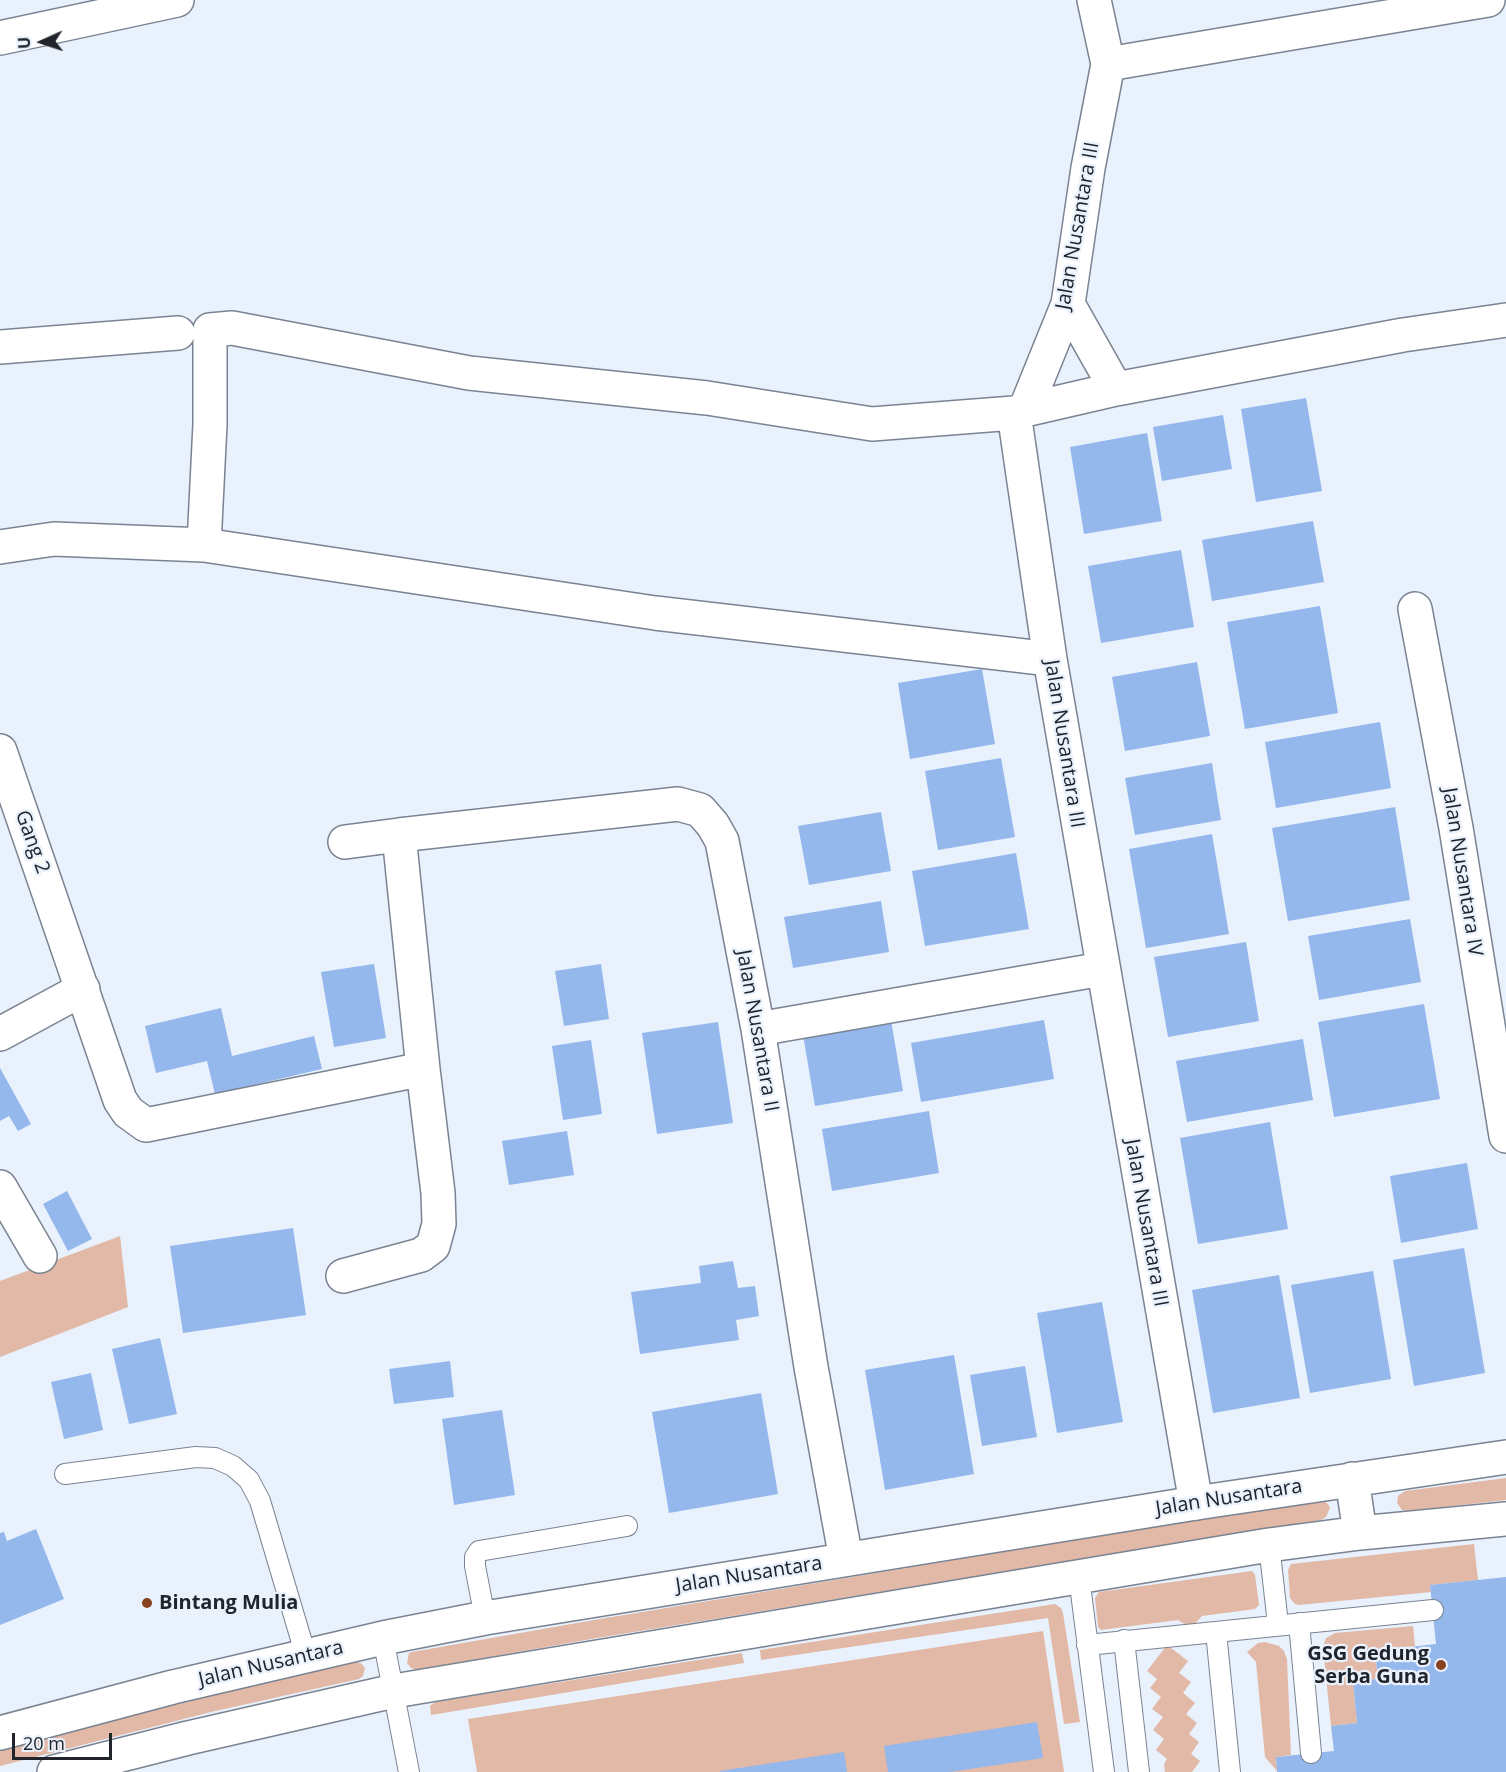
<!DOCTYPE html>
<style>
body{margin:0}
#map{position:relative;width:1506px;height:1772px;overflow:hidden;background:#e9f1fd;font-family:"Open Sans",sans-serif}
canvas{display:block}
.north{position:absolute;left:12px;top:12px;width:60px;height:60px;-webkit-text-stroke:4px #e9f1fd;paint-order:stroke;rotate:267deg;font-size:16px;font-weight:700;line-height:24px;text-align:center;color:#21242a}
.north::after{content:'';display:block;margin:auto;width:21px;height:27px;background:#21242a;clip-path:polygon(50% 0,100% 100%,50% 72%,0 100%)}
.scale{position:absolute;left:12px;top:1733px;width:100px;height:27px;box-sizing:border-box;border:3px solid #21242a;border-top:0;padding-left:8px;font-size:18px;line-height:21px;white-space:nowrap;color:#21242a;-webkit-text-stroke:4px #e9f1fd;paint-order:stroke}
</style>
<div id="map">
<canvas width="1506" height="1772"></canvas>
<div class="north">U</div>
<div class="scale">20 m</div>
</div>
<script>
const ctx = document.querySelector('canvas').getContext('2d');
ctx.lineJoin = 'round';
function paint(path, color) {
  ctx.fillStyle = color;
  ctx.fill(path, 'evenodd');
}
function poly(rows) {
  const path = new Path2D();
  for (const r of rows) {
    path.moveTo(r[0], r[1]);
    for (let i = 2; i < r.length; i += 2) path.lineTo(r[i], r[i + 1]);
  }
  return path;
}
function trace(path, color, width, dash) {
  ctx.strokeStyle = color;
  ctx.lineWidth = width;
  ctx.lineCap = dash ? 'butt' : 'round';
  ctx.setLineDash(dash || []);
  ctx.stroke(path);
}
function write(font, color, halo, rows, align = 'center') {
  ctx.font = font + ' "Open Sans",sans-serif';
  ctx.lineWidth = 4.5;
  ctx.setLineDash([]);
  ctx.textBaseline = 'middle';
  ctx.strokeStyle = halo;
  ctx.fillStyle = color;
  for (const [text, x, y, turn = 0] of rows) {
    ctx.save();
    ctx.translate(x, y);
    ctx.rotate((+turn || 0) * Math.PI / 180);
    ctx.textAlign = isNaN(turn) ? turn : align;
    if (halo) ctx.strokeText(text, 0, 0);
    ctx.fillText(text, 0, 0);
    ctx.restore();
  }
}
const green = poly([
 [120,1236,128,1307,0,1357,0,1281],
 [1506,1478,1506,1500,1408,1511,1402,1510,1397,1503,1398,1496,1405,1491],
 [1321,1499,1328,1504,1330,1508,1326,1517,1321,1520,597,1638,416,1670,411,1668,407,1663,409,1653,412,1652,594,1620],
 [1474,1544,1478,1580,1430,1585,1431,1592,1299,1605,1295,1604,1290,1598,1288,1570,1291,1564],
 [1252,1571,1255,1575,1259,1605,1255,1609,1202,1616,1191,1628,1178,1620,1101,1630,1098,1627,1095,1598,1099,1592],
 [1055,1604,1061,1608,1063,1613,1080,1722,1064,1724,1048,1618,761,1660,760,1650],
 [1413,1626,1415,1646,1375,1651,1378,1679,1353,1681,1357,1723,1331,1726,1323,1647,1326,1638,1335,1633],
 [1043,1631,1064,1772,477,1772,468,1719],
 [1265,1642,1279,1646,1284,1651,1287,1659,1291,1755,1276,1757,1277,1771,1265,1757,1256,1662,1247,1652,1258,1643],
 [1167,1645,1188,1661,1179,1673,1191,1682,1183,1693,1195,1703,1186,1714,1197,1723,1189,1734,1199,1742,1191,1754,1200,1761,1192,1772,1165,1772,1164,1764,1167,1759,1156,1750,1164,1739,1153,1730,1163,1717,1152,1709,1161,1697,1150,1688,1157,1679,1147,1671],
 [742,1653,744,1663,431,1715,430,1706,435,1702],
 [354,1662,361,1663,365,1668,363,1676,359,1679,211,1712,0,1766,0,1750,206,1697]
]);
const building = poly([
 [1306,398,1322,491,1256,502,1241,409],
 [1223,415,1232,469,1162,481,1153,427],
 [1147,433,1162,521,1084,534,1070,447],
 [1313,521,1324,582,1212,601,1202,540],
 [1181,550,1194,627,1101,643,1088,566],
 [1320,606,1338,713,1245,729,1227,622],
 [1197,662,1210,736,1125,751,1112,677],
 [982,669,995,744,910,759,898,683],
 [1380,722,1391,788,1276,808,1265,742],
 [1001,758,1015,837,938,850,925,771],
 [1212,763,1221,820,1135,835,1125,778],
 [1395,807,1410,900,1288,921,1272,828],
 [881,812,891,871,809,885,798,826],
 [1212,834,1229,934,1146,948,1129,849],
 [1016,853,1029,929,925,946,912,871],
 [881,901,889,952,793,968,784,917],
 [1410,919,1421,982,1319,1000,1308,936],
 [1246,942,1259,1021,1168,1037,1154,957],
 [374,964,386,1038,334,1047,321,972],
 [601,964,609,1019,564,1026,555,971],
 [1424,1004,1440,1099,1334,1117,1318,1022],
 [221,1008,232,1056,314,1036,322,1069,215,1094,207,1061,156,1073,145,1026],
 [891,1020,903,1091,815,1106,803,1035],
 [1044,1020,1054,1079,921,1102,911,1043],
 [718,1022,733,1123,657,1134,642,1033],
 [1303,1039,1313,1100,1187,1122,1176,1061],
 [591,1040,602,1114,563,1120,552,1046],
 [0,1068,31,1124,18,1131,9,1116,0,1121],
 [929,1111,939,1173,832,1191,822,1129],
 [1270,1122,1288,1229,1198,1244,1180,1138],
 [567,1131,574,1175,509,1185,502,1141],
 [1467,1163,1478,1229,1401,1243,1390,1176],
 [67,1191,92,1239,68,1251,43,1204],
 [293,1228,306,1315,183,1333,170,1246],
 [1464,1248,1485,1373,1414,1386,1393,1260],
 [733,1261,738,1288,755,1286,759,1316,736,1320,739,1340,640,1354,631,1292,701,1283,699,1266],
 [1373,1271,1391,1379,1310,1393,1291,1285],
 [1279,1275,1300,1398,1213,1413,1192,1290],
 [1102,1302,1123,1422,1057,1433,1037,1313],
 [160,1338,177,1414,129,1424,112,1349],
 [954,1355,974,1474,885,1490,865,1370],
 [450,1361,454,1397,394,1404,389,1369],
 [1025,1366,1037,1437,982,1446,970,1375],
 [91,1373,103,1430,64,1439,51,1382],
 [761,1393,778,1494,669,1513,652,1412],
 [502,1410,515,1495,454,1505,442,1419],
 [36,1529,64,1599,0,1625,0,1533,4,1532,7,1541],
 [1506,1577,1506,1772,1277,1772,1276,1757,1334,1751,1331,1726,1357,1723,1353,1681,1378,1679,1375,1651,1436,1644,1430,1585],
 [1037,1722,1043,1758,950,1772,888,1772,884,1746],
 [844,1752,847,1772,720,1772,720,1771]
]);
const lane = poly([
 [65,1474,196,1457,215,1458,233,1466,249,1480,260,1501,306,1656],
 [1269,1545,1278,1624],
 [1079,1577,1104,1772],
 [485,1618,475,1566,475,1557,479,1551,627,1526],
 [1299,1623,1311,1753],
 [1216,1632,1230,1772],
 [383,1638,409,1772],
 [1124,1640,1139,1772],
 [1087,1645,1433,1610]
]);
const street = poly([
 [1094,0,1108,64,1088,168,1068,304,1025,410,1014,413,1050,659,1196,1503],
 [1108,64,1488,0],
 [1068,304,1116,389],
 [0,347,178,333],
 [1025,410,1116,389,1403,335,1506,320],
 [204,545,210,424,210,330,232,328,469,373,707,398,872,424,1014,413],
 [0,547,54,539,204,545,655,613,1050,659],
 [1415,609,1456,828,1506,1136],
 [0,751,120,1100,128,1112,146,1125,423,1069,399,835,345,842],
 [399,835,678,804,700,810,713,825,722,841,758,1029,811,1367,846,1559],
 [758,1029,1102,969],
 [0,1034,83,989],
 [0,1187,40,1256],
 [343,1276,421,1255,433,1246,439,1224,438,1193,423,1069]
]);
const secondary = poly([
 [0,38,177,0],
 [1352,1479,1360,1533],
 [0,1733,173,1687,383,1638,485,1618,1196,1503,1506,1457],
 [54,1772,188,1738,394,1691,1269,1545,1360,1533,1506,1519]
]);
const markers = [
 [147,1603,6,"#89421f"],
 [1441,1665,6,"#89421f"]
];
const streetNames = [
 ["Jalan Nusantara III",1078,226,-80],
 ["Jalan Nusantara III",1064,744,81],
 ["Gang 2",32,842,70],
 ["Jalan Nusantara IV",1462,872,81],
 ["Jalan Nusantara II",757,1031,80],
 ["Jalan Nusantara III",1146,1223,80],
 ["Jalan Nusantara",1229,1498,-9],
 ["Jalan Nusantara",749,1575,-9],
 ["Jalan Nusantara",271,1664,-13]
];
const poiNames = [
 ["Bintang Mulia",159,1603],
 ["GSG Gedung",1429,1654,"right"],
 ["Serba Guna",1429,1677,"right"]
];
paint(green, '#e2b8a6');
paint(building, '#94b7ec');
trace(lane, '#7a8391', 22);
trace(street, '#7a8391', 36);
trace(secondary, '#7a8391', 36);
trace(lane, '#fff', 20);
trace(street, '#fff', 33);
trace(secondary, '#fff', 33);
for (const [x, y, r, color] of markers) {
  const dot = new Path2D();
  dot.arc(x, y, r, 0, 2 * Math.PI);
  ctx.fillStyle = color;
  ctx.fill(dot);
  trace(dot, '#e9f1fd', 2);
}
write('20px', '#21242a', '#e9f1fd', streetNames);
write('bold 20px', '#21242a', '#e9f1fd', poiNames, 'left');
</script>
